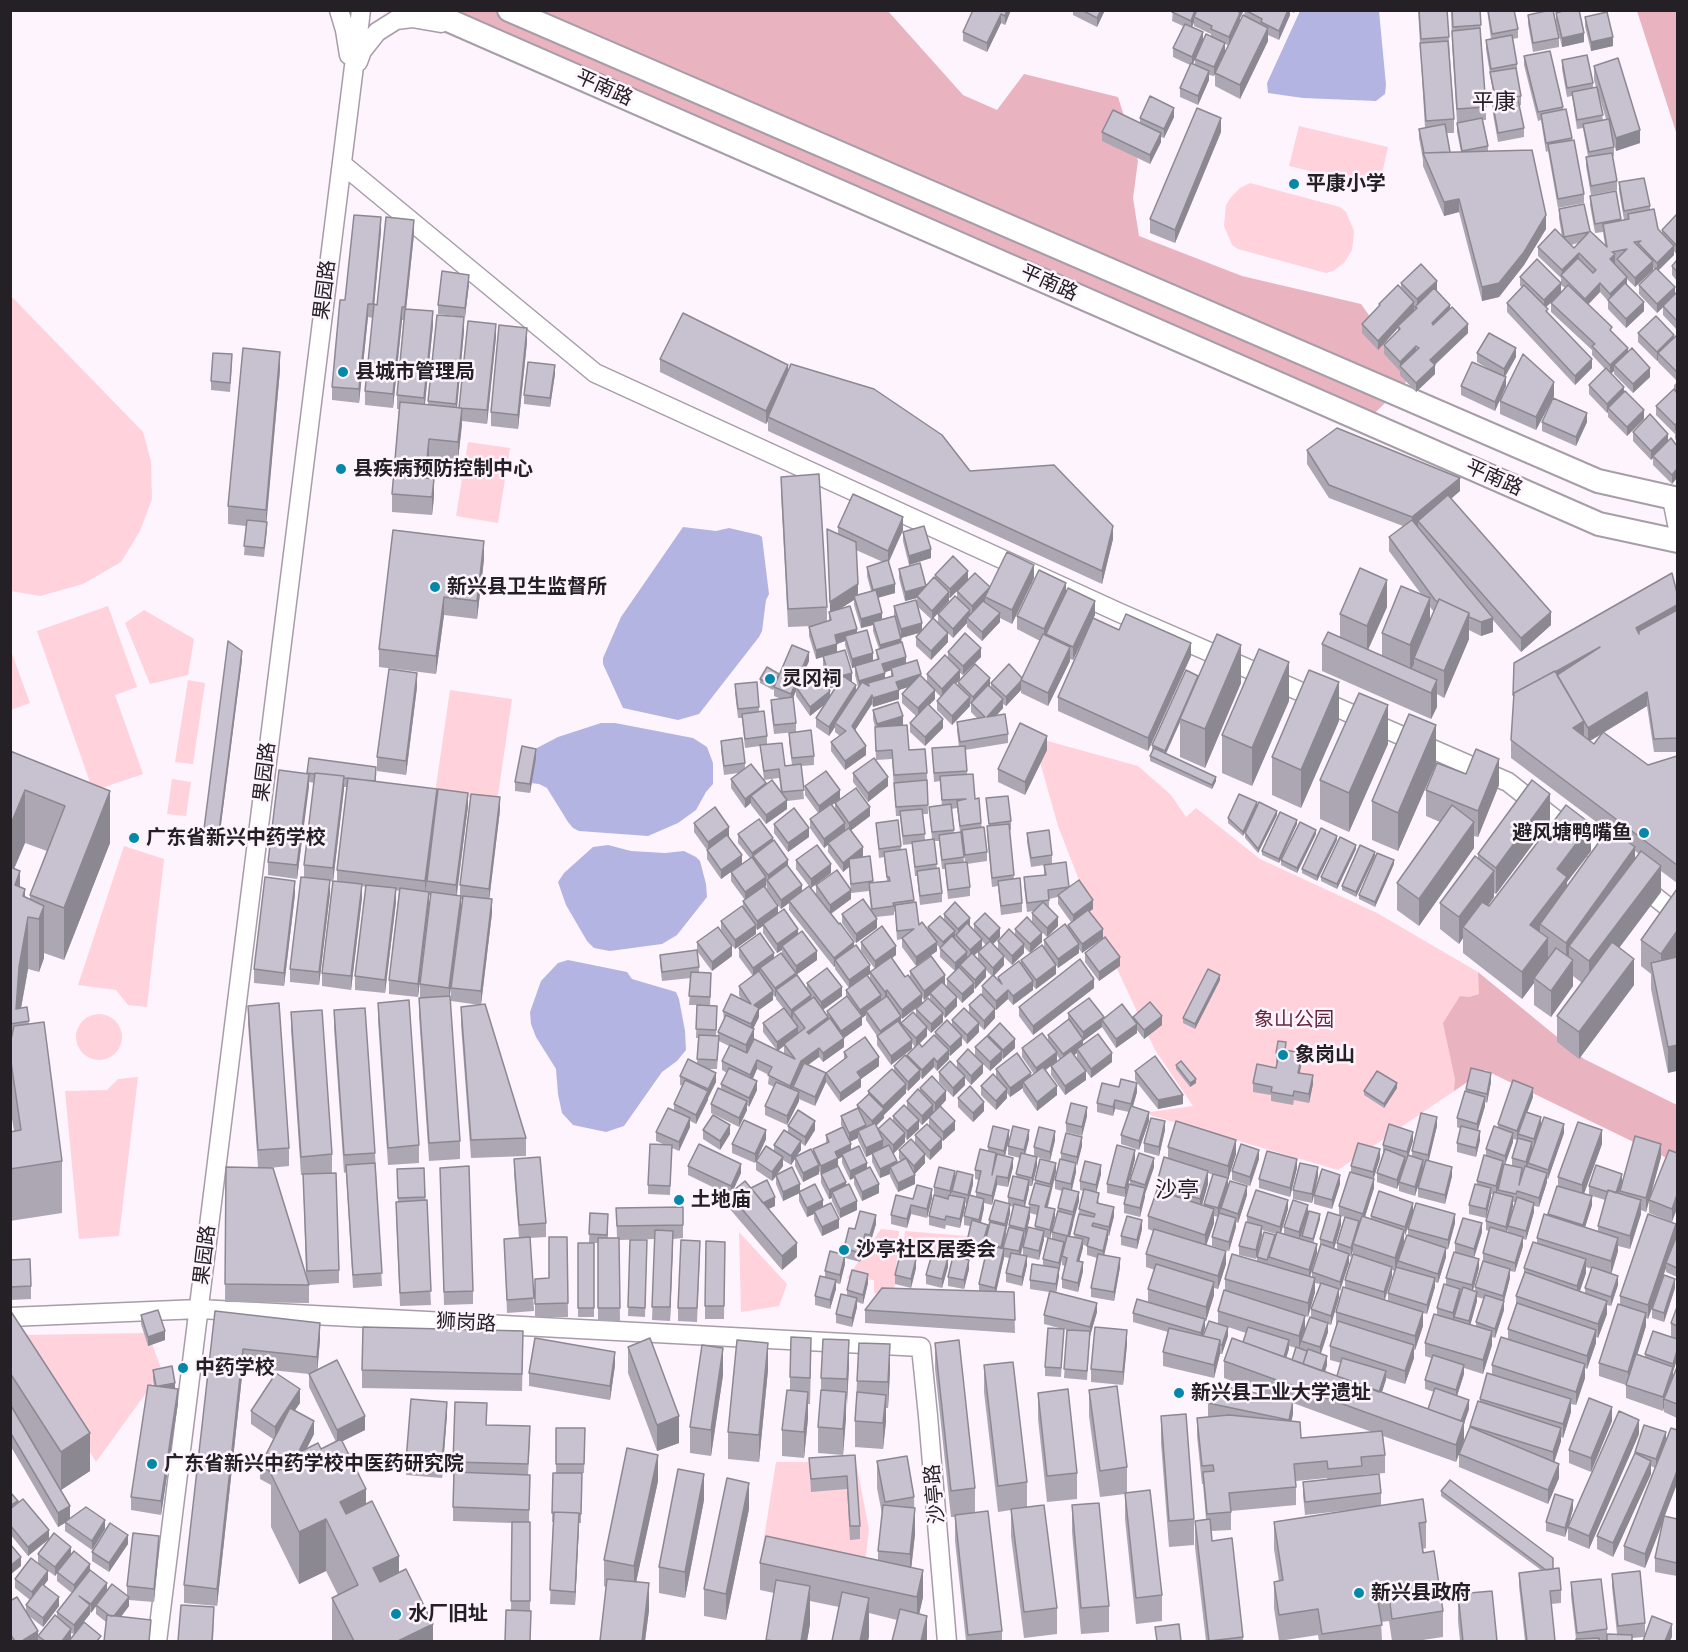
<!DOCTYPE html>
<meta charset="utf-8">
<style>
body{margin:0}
#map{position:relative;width:1688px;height:1652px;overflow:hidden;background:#fdf4fe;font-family:Cabin,sans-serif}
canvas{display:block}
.frame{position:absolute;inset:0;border:12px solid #242025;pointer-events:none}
</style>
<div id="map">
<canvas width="1688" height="1652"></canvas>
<div class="frame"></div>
</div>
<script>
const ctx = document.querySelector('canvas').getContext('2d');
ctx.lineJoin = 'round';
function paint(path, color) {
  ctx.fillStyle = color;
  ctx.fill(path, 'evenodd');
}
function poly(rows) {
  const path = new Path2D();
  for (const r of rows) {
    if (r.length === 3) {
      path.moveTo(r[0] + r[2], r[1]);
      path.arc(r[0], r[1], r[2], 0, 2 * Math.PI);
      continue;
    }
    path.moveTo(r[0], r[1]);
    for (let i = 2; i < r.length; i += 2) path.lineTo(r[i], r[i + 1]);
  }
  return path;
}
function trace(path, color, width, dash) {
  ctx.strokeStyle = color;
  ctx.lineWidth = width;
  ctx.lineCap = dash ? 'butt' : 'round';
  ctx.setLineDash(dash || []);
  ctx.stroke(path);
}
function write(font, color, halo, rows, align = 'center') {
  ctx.font = font + ' Cabin,"Noto Sans SC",sans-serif';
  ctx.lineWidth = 5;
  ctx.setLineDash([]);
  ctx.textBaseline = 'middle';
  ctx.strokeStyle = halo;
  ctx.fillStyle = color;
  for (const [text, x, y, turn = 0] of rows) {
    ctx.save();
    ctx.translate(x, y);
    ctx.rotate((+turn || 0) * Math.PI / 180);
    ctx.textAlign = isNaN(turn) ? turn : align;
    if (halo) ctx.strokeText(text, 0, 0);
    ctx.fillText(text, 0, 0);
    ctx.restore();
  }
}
const green = poly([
 [1299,126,1388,147,1379,187,1289,166],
 [1250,183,1340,207,1346,212,1354,231,1353,242,1352,250,1344,263,1333,271,1326,273,1238,249,1232,245,1224,226,1226,205,1231,197,1240,188],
 [11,296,143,432,151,461,152,499,140,531,121,562,83,584,40,596,11,591],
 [468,442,510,448,498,523,456,516],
 [108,606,137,687,115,695,143,774,93,791,37,631],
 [144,610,194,639,188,675,150,684,125,623],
 [10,648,30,703,11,710,10,710],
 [188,680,205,683,193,764,175,762],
 [450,690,512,699,497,802,435,793],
 [1033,737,1138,766,1171,795,1186,817,1196,808,1260,859,1377,913,1478,972,1485,1070,1338,1170,1143,1113,1193,1106,1155,1050,1096,924,1058,826],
 [172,779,191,782,186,816,167,814],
 [124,846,164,859,147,1007,128,1005,116,990,78,985],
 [99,1037,23],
 [138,1077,119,1236,79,1239,65,1091,107,1090,118,1079],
 [881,1229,899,1231,894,1294,874,1293,874,1280,847,1278],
 [905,1231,967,1236,965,1257,903,1251],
 [739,1232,787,1284,779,1306,741,1312],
 [148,1333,162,1371,96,1462,19,1335],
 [776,1462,856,1462,869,1530,863,1579,761,1557]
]);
const forest = poly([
 [425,11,888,11,963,95,997,110,1024,74,1118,97,1138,161,1133,198,1139,236,1242,276,1361,304,1412,376,1366,422],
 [1637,11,1677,11,1677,135],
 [1478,972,1584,1059,1677,1105,1677,1163,1485,1070,1454,1091,1455,1079,1443,1023,1460,996,1469,997,1479,994]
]);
const water = poly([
 [1300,11,1379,11,1386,85,1385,94,1376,101,1303,98,1268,93,1267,83],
 [683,527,716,531,729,528,759,535,762,537,769,594,766,600,762,631,759,637,699,714,678,720,623,708,603,664,603,658,621,617],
 [601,723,615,723,693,738,707,747,713,763,713,784,706,792,696,810,678,823,648,836,579,831,573,828,568,822,547,788,539,784,522,782,535,749,558,737],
 [608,845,631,851,665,853,684,851,696,857,700,861,706,884,707,897,677,935,662,944,610,951,594,948,587,941,566,905,558,882,564,873,593,847],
 [568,960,627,972,632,979,676,992,679,999,685,1031,686,1050,677,1061,662,1072,624,1126,606,1132,573,1125,562,1113,558,1094,556,1069,536,1037,531,1024,530,1012,541,981,558,963]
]);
const minor = poly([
 [339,10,345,30,349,55],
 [358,62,362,51,377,32,396,20,412,18,441,23],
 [342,164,595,373,1120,613,1508,782,1612,864],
 [1672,499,1678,529],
 [1639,884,1678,915],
 [10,1317,199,1309,921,1347,928,1416,947,1642],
 [157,1642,361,10]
]);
const major = poly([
 [425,10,1599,524,1678,541],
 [509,10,1598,481,1678,499]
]);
const wall = poly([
 [973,10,1011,10,1005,25,1001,23,987,52,963,41,963,32],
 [1073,10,1105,10,1097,27,1073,15],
 [1173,10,1244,10,1240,18,1240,21,1244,16,1245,10,1295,10,1294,13,1290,11,1290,15,1279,40,1268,35,1268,41,1240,99,1215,86,1215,74,1214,76,1209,75,1209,80,1198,105,1180,97,1180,88,1190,65,1173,57,1173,48,1183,26,1172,21],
 [1194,22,1194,26,1211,34,1211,37,1195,59,1195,65,1193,64,1203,41,1192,27],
 [1225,44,1228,45,1222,58],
 [1418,10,1447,10,1454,119,1454,133,1446,133,1450,152,1461,152,1457,132,1457,123,1463,122,1457,122,1452,44,1451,10,1480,10,1481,38,1486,107,1486,120,1483,120,1488,146,1488,151,1546,229,1524,265,1499,297,1482,301,1459,212,1444,216,1423,166,1423,160,1419,138,1419,129,1425,128],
 [1487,10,1514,10,1518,29,1518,38,1512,39,1517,64,1517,73,1521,96,1521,105,1519,106,1524,128,1524,137,1498,142,1493,114,1493,105,1495,105,1486,49,1486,40,1491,39],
 [1556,13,1584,42,1562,47,1556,22],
 [1528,15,1559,38,1559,47,1533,52,1528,24],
 [1585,17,1613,46,1591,51,1585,26],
 [1524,56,1563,107,1563,110,1572,138,1584,194,1584,203,1558,208,1548,151,1546,152,1541,120,1538,121,1524,65],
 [1562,60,1593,83,1593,88,1596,87,1594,80,1594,66,1640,143,1616,151,1614,144,1614,156,1612,156,1617,181,1617,190,1591,195,1586,166,1586,157,1588,157,1583,128,1577,129,1572,96,1567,97,1562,69],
 [1599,95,1606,119,1603,120],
 [1174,117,1164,138,1161,137,1161,142,1150,164,1102,141,1102,132,1140,123,1140,118],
 [1221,132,1175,243,1150,233,1150,219],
 [1619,182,1650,206,1650,210,1658,229,1662,233,1662,230,1677,214,1677,255,1674,251,1674,255,1658,270,1675,295,1677,292,1677,330,1663,315,1663,307,1657,313,1639,294,1639,285,1655,270,1653,268,1653,270,1635,287,1627,279,1627,285,1644,311,1626,328,1608,309,1608,301,1600,292,1588,304,1612,332,1628,352,1650,377,1633,393,1614,374,1614,371,1611,374,1644,419,1627,436,1608,417,1608,412,1607,413,1589,394,1589,385,1605,369,1592,355,1592,350,1551,312,1551,303,1546,307,1548,313,1592,368,1575,385,1507,312,1507,303,1522,287,1520,286,1520,277,1561,282,1561,278,1538,256,1538,247,1562,237,1559,218,1559,209,1590,231,1605,245,1603,232,1595,233,1590,205,1590,196,1616,191,1621,221,1624,220,1619,191],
 [1578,243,1574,248,1571,245],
 [1561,285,1565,288,1561,292],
 [381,231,374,305,377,305,414,234,406,309,433,325,425,404,428,405,428,401,464,331,457,407,459,407,496,337,487,424,462,421,458,460,429,457,427,478,434,497,432,515,392,512,392,494,399,409,397,409,397,395,404,320,402,320,393,408,365,405,365,391,373,318,368,317,359,403,332,400,332,387],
 [1677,260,1677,281,1672,275,1672,266],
 [1401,283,1437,290,1436,291,1468,333,1435,365,1435,374,1416,392,1400,375,1400,371,1384,354,1384,345,1398,331,1398,328,1378,350,1362,333,1362,324,1379,307,1379,304,1401,289],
 [469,284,465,317,438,314,438,305],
 [1638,333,1677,338,1677,381,1658,362,1658,360,1657,361,1638,342],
 [527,342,518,429,491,426,491,412],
 [1477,353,1516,357,1505,377,1506,386,1495,411,1461,395,1461,386,1492,371,1477,362],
 [660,359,788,371,970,471,1113,539,1102,584,768,431,768,421,766,424,660,372],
 [232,363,230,392,211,390,211,381],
 [280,370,266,522,267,531,264,557,244,555,246,526,228,524,228,506],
 [555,374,550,407,524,404,524,395],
 [1677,382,1677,441,1675,439,1675,434,1656,415,1656,406,1674,390,1674,385],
 [1554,396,1536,430,1500,414,1500,401],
 [1542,422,1587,422,1576,446,1542,431],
 [1633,432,1668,441,1677,446,1672,484,1653,465,1653,458,1651,460,1633,441],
 [1307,450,1460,491,1451,499,1551,625,1521,652,1493,620,1493,632,1481,636,1469,630,1469,639,1444,698,1437,694,1437,707,1431,719,1322,671,1322,644,1340,637,1340,614,1387,607,1368,650,1382,656,1382,633,1421,594,1389,551,1389,537,1403,526,1329,498,1307,464],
 [1430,607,1434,612,1430,619],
 [781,477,827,607,827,621,829,621,829,612,830,612,827,529,838,534,838,527,903,530,888,562,895,593,878,598,882,619,894,616,894,606,917,603,917,598,905,601,899,578,899,569,926,586,935,578,935,575,968,580,950,598,949,598,949,601,933,618,938,622,938,614,957,597,957,591,990,587,1034,578,1012,624,1000,618,1000,622,982,641,967,627,967,623,953,638,948,633,948,642,931,660,916,646,916,637,919,633,901,638,906,663,927,682,927,674,948,658,948,652,981,657,963,675,960,673,960,679,956,683,958,685,958,682,991,687,991,683,1022,678,1040,641,1017,629,1017,616,1066,593,1095,615,1093,618,1119,630,1191,656,1148,751,1058,711,1058,697,1088,628,1073,660,1070,659,1070,661,1048,706,1021,693,1021,690,1006,706,1003,704,1003,708,997,715,1008,734,1008,743,965,750,967,774,981,823,987,852,987,861,967,864,970,887,970,896,948,899,945,869,942,869,939,841,934,841,937,869,942,893,942,902,920,905,917,876,915,876,912,844,903,845,900,816,896,816,892,759,876,760,875,727,873,719,873,710,903,725,909,750,927,773,928,814,923,814,925,840,932,839,929,807,942,806,940,781,934,782,932,748,959,747,957,731,957,722,977,718,971,712,971,704,970,703,970,706,952,725,937,710,937,701,941,697,935,691,935,699,929,705,943,728,925,746,910,732,910,723,916,716,902,703,902,694,908,687,899,690,899,699,873,707,872,704,855,730,866,755,845,770,831,751,831,742,840,736,835,732,835,727,829,736,816,727,816,718,824,705,810,716,796,696,796,691,793,697,796,723,796,732,774,734,771,709,771,700,781,699,774,696,774,689,773,690,760,683,760,679,779,674,809,661,798,685,830,696,836,687,830,688,823,665,823,656,816,659,809,636,809,627,812,626,788,627,781,494],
 [856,550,883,562,867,567,867,576,871,591,858,595],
 [854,600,854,605,861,628,873,625,873,631,879,649,876,650,877,660,873,661,857,632,840,609],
 [917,606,932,620,922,630],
 [845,641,845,645,852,668,855,667,855,675,858,687,856,690,837,652,837,644],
 [891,670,891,676,885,678,885,672],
 [957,808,960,832,954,833,951,809],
 [961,835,962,835,965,862,964,862],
 [903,532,931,558,909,565,903,541],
 [484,559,477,619,444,615,436,674,379,667,379,649],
 [1677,593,1677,752,1654,752,1647,706,1603,733,1648,765,1677,756,1677,883,1661,871,1661,892,1619,948,1634,985,1579,1059,1557,1042,1557,1016,1582,983,1573,976,1573,986,1551,1017,1534,1005,1534,983,1522,999,1463,953,1463,938,1459,944,1440,929,1440,903,1478,858,1478,854,1550,821,1496,894,1494,893,1494,897,1488,906,1489,906,1591,851,1567,882,1567,887,1607,830,1511,758,1511,740],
 [1602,734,1594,744,1590,741],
 [1635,851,1639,854,1635,860],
 [242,660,219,840,204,838,204,829],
 [1198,676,1241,683,1205,768,1180,757,1180,722,1166,754,1216,781,1212,789,1150,761,1150,756,1153,750,1152,749,1152,745],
 [735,684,759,707,759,712,767,736,767,745,785,766,792,765,789,742,789,733,814,756,814,765,801,766,804,799,787,801,787,809,766,824,751,805,751,803,745,808,731,788,731,779,738,773,724,775,721,750,721,741,745,763,745,768,766,785,781,793,779,778,764,780,760,746,745,748,742,718,738,718,735,693],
 [417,687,406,775,377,771,377,757],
 [1289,701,1252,786,1222,773,1222,735],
 [1339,721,1301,808,1272,795,1272,757],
 [1388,744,1349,832,1320,819,1320,780],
 [1047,750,1025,795,998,782,998,769],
 [10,751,110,843,64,960,44,953,44,958,39,972,28,969,21,1008,27,1007,29,1024,62,1161,62,1213,10,1221,10,1132,14,1131,10,1107],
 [25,843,47,851,30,895,30,899,25,897,20,887,14,869],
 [536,758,530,793,515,791,515,782],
 [1436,764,1398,851,1372,840,1372,801],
 [307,773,376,776,376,781,437,800,468,806,457,895,460,896,460,885,500,810,489,899,492,913,481,1004,526,1138,526,1156,471,1158,461,1025,461,1007,480,1005,451,1001,451,988,462,899,461,899,450,996,460,1141,460,1159,429,1161,419,1016,419,998,423,998,420,998,420,984,431,895,429,895,429,905,418,997,389,994,389,980,399,891,396,890,396,902,385,993,355,990,355,976,366,887,362,886,362,898,351,990,322,986,322,973,333,882,330,881,330,893,319,985,290,982,290,969,304,877,304,865,314,783,309,782,297,879,268,875,268,862],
 [344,787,347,787,337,870,337,881,333,881],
 [853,773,888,786,868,802,853,782],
 [1466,774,1499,785,1478,837,1474,836,1474,848,1419,926,1397,910,1397,883,1440,822,1426,816,1426,790],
 [805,786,832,805,835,810,835,803,870,816,851,830,863,856,862,857,870,856,873,883,887,881,884,857,879,858,876,823,901,846,901,850,914,900,919,925,928,931,928,927,944,920,944,914,970,926,974,930,974,924,1000,937,993,944,998,949,998,941,1015,936,1015,929,1042,942,1030,953,1024,947,1024,953,1012,965,1004,957,1004,965,994,975,998,980,998,977,1021,964,1021,960,1044,948,1044,940,1068,929,1068,925,1071,922,1058,904,1058,897,1049,899,1049,907,1058,926,1047,937,1032,922,1032,913,1034,911,1027,912,1024,886,1024,877,1044,875,1044,865,1031,867,1027,842,1027,833,1052,855,1052,864,1069,887,1093,909,1090,911,1103,938,1082,953,1079,949,1079,953,1058,968,1056,965,1056,974,1036,989,1033,986,1033,990,1013,1005,1008,999,996,1010,982,995,982,986,992,976,986,970,986,977,975,989,974,988,974,992,962,1003,957,997,957,1006,945,1018,943,1015,943,1022,931,1033,927,1029,927,1036,919,1044,922,1047,935,1036,935,1032,952,1026,952,1020,969,1013,969,1005,995,1018,984,1030,979,1025,979,1032,967,1044,962,1038,962,1045,950,1056,949,1055,949,1059,937,1071,934,1067,922,1079,920,1077,920,1079,908,1091,906,1089,906,1093,884,1115,884,1118,876,1126,878,1131,878,1129,893,1121,893,1116,907,1107,907,1101,920,1091,920,1088,946,1100,941,1106,955,1130,943,1141,942,1140,942,1148,930,1160,925,1155,925,1163,914,1174,915,1184,898,1192,890,1176,890,1174,880,1178,872,1162,872,1154,866,1157,858,1140,858,1138,850,1142,851,1150,867,1169,879,1193,862,1201,854,1184,854,1178,850,1180,842,1163,842,1157,838,1159,838,1166,846,1186,857,1210,840,1218,832,1201,832,1198,829,1199,821,1183,821,1174,819,1171,819,1174,803,1182,795,1166,795,1159,791,1165,783,1160,783,1166,777,1174,823,1206,839,1228,822,1236,814,1220,814,1214,807,1217,799,1201,799,1193,783,1201,776,1184,776,1177,772,1181,756,1170,756,1161,755,1163,732,1153,732,1144,766,1139,756,1161,774,1151,774,1145,788,1132,788,1126,815,1130,805,1146,801,1143,801,1150,797,1155,813,1153,813,1149,826,1143,826,1135,842,1127,841,1125,841,1116,857,1109,857,1105,868,1094,868,1091,894,1071,894,1066,907,1057,907,1055,915,1047,912,1043,891,1065,877,1045,877,1036,866,1020,866,1015,862,1018,862,1025,844,1038,844,1047,823,1062,819,1057,808,1065,826,1073,844,1060,844,1052,879,1066,861,1079,861,1087,840,1102,826,1082,815,1106,799,1099,799,1101,787,1125,765,1115,765,1106,774,1087,768,1084,769,1075,757,1069,753,1079,757,1090,749,1107,747,1105,747,1110,739,1127,711,1113,711,1104,721,1089,721,1084,727,1073,722,1070,722,1061,729,1046,719,1041,717,1069,707,1069,716,1082,708,1098,696,1124,690,1121,690,1127,679,1151,672,1148,670,1195,648,1194,648,1185,663,1144,656,1141,656,1132,674,1111,674,1104,683,1086,680,1085,680,1076,697,1064,698,1038,696,1038,697,1005,689,1005,691,978,662,981,660,964,660,955,699,967,699,973,711,982,710,1006,717,1015,716,1036,718,1036,718,1032,724,1020,723,1011,741,999,739,995,739,986,753,976,739,957,739,948,774,958,782,954,782,950,777,953,763,933,763,926,757,930,756,928,756,934,735,949,721,930,721,921,743,907,743,901,745,900,731,881,731,872,750,858,738,843,738,834,773,841,788,866,802,891,809,886,796,869,796,860,831,873,811,888,816,894,816,885,851,899,831,914,854,946,870,974,867,976,870,979,870,972,875,969,861,951,861,942,896,955,892,958,905,977,910,978,910,971,945,984,947,987,947,979,955,971,940,957,940,948,937,945,937,951,916,966,902,947,902,939,897,940,895,911,894,912,894,915,876,917,877,928,856,943,842,923,842,914,871,911,869,891,851,893,849,867,843,872,828,852,828,844,824,848,810,828,810,819,818,813,805,795],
 [766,882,767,889,781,909,789,903,789,910,834,967,835,966,835,969,849,988,846,990,846,997,827,1011,827,1015,823,1010,842,996,807,983,807,988,796,976,796,974,796,975,817,960,798,934,778,913,764,887,766,886],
 [982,941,986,945,978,952,978,960,974,956,982,948],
 [773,995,775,997,776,996,776,999,783,1008,763,1023,763,1032,776,1049,747,1053,754,1038,753,1029,759,1017,759,1010,773,1000],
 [930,995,930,1000,922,1003,922,997,924,1000],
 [922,1004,916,1009,916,1015,901,1023,901,1018,902,1019],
 [784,1046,784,1053,785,1054,778,1051],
 [929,1118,929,1126,915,1135,915,1144,899,1150,899,1159,901,1161,897,1163,893,1154,905,1142,905,1137,907,1140,919,1129,919,1122,922,1125],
 [986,798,1011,821,1011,830,1009,830,1014,879,1022,903,1022,912,1001,915,998,886,992,887,987,835,987,826,989,826],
 [1257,807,1243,836,1228,823,1228,818],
 [1277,815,1258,853,1245,838,1245,833],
 [694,823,729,836,729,837,742,864,721,879,707,859,707,850,694,832],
 [774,824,809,837,788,852,774,833],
 [1297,824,1279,863,1262,855,1262,851],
 [1316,834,1297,873,1281,865,1281,860],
 [1337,840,1317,881,1302,873,1302,869],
 [1356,849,1337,889,1321,881,1321,877],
 [1375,856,1356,897,1342,890,1342,886],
 [1394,864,1375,907,1359,899,1359,895],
 [1677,889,1668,1073,1651,989,1651,974,1641,966,1641,940],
 [295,894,284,986,254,983,254,969],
 [697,942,732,956,712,971,697,951],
 [1085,953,1120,966,1099,981,1085,962],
 [1220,980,1195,1029,1183,1023,1183,1018],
 [1094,988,1033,1035,1019,1016,1019,1007],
 [378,1003,419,1145,419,1163,388,1165,378,1021],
 [248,1006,289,1148,289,1166,269,1168,306,1275,303,1175,301,1175,291,1030,291,1012,332,1154,332,1172,339,1270,339,1283,309,1285,309,1303,225,1302,226,1167,258,1167,248,1024],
 [334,1010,375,1153,382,1286,353,1288,346,1172,344,1173,334,1028],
 [1068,1013,1104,1018,1133,1019,1133,1017,1162,1025,1144,1039,1137,1030,1137,1033,1116,1048,1102,1027,1083,1041,1083,1044,1112,1062,1091,1078,1077,1058,1077,1053,1074,1055,1086,1080,1065,1095,1051,1075,1051,1066,1060,1060,1057,1055,1057,1061,1046,1070,1057,1095,1037,1111,1023,1091,1023,1088,1010,1097,1007,1093,1007,1098,996,1110,981,1095,981,1086,996,1078,996,1069,1031,1076,1034,1074,1022,1057,1022,1048,1048,1041,1048,1035,1068,1020],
 [988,1035,1015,1048,1003,1059,1002,1058,1002,1060,990,1071,975,1056,975,1047,988,1037],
 [1286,1050,1302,1062,1299,1073,1313,1084,1309,1103,1294,1100,1293,1105,1271,1101,1271,1095,1253,1092,1253,1083,1276,1068,1277,1063,1276,1062,1276,1053],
 [957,1061,983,1073,971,1085,965,1078,965,1085,953,1097,939,1082,939,1072,957,1068],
 [1176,1065,1196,1083,1190,1087,1176,1069],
 [1135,1071,1183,1104,1158,1109,1135,1080],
 [1491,1082,1487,1103,1485,1102,1485,1106,1478,1130,1480,1140,1476,1157,1457,1152,1457,1143,1461,1129,1457,1127,1457,1118,1466,1089],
 [1397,1088,1384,1108,1364,1095,1364,1091],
 [1137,1092,1133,1106,1149,1121,1139,1150,1121,1144,1121,1135,1129,1112,1115,1109,1113,1116,1097,1112,1097,1103],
 [1533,1097,1527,1112,1541,1124,1564,1133,1548,1179,1547,1179,1547,1182,1539,1207,1534,1206,1534,1212,1526,1240,1523,1239,1523,1246,1515,1272,1510,1271,1510,1278,1504,1301,1504,1310,1495,1338,1492,1337,1492,1345,1483,1374,1464,1368,1464,1374,1457,1396,1469,1409,1464,1422,1464,1440,1461,1450,1470,1428,1480,1402,1480,1399,1492,1374,1492,1365,1508,1339,1508,1329,1516,1304,1516,1296,1524,1273,1524,1268,1537,1243,1537,1238,1548,1216,1558,1186,1558,1177,1602,1144,1584,1194,1592,1205,1585,1227,1598,1231,1598,1226,1605,1200,1589,1195,1589,1186,1622,1183,1661,1157,1646,1212,1641,1210,1641,1214,1630,1249,1618,1246,1618,1251,1611,1273,1618,1285,1611,1306,1607,1305,1607,1314,1598,1338,1596,1337,1596,1343,1587,1369,1585,1368,1585,1378,1576,1405,1571,1404,1571,1412,1563,1438,1561,1437,1561,1441,1554,1463,1559,1478,1548,1504,1459,1467,1459,1454,1456,1462,1383,1436,1385,1455,1385,1473,1362,1475,1362,1476,1381,1493,1381,1506,1426,1522,1426,1548,1423,1549,1443,1611,1443,1637,1416,1641,1392,1641,1389,1621,1381,1622,1382,1641,1319,1641,1318,1635,1279,1641,1274,1608,1274,1582,1279,1581,1274,1549,1274,1522,1359,1509,1305,1515,1303,1495,1303,1482,1327,1479,1327,1478,1296,1481,1296,1505,1231,1511,1231,1530,1211,1531,1212,1541,1243,1637,1243,1641,1206,1641,1195,1547,1195,1521,1206,1519,1203,1484,1202,1484,1197,1436,1197,1418,1210,1417,1208,1417,1208,1403,1277,1398,1224,1378,1224,1361,1243,1342,1246,1333,1225,1326,1228,1336,1222,1354,1220,1354,1214,1378,1163,1366,1163,1352,1168,1332,1133,1322,1133,1313,1148,1302,1148,1289,1155,1270,1146,1267,1146,1254,1153,1231,1148,1229,1148,1216,1156,1193,1156,1186,1168,1159,1168,1147,1236,1154,1228,1179,1228,1186,1247,1195,1238,1223,1236,1222,1236,1227,1229,1251,1212,1246,1212,1237,1218,1217,1214,1216,1214,1223,1206,1245,1226,1264,1218,1289,1214,1288,1214,1295,1206,1321,1205,1321,1205,1328,1202,1336,1203,1336,1218,1324,1218,1311,1225,1291,1225,1279,1257,1261,1257,1257,1275,1238,1276,1234,1262,1230,1262,1235,1256,1259,1239,1255,1239,1246,1247,1222,1247,1216,1288,1209,1281,1233,1284,1234,1284,1227,1308,1214,1320,1219,1313,1242,1317,1253,1310,1277,1312,1277,1312,1272,1320,1246,1320,1239,1341,1225,1334,1249,1337,1250,1337,1243,1345,1217,1339,1215,1339,1206,1351,1172,1351,1166,1380,1158,1373,1179,1374,1188,1365,1217,1371,1219,1371,1216,1413,1203,1404,1236,1404,1243,1408,1236,1408,1229,1455,1223,1448,1249,1446,1249,1446,1257,1438,1283,1435,1282,1435,1287,1427,1314,1423,1313,1423,1326,1415,1350,1414,1350,1414,1358,1405,1384,1386,1378,1382,1392,1428,1409,1434,1392,1425,1389,1425,1380,1431,1358,1425,1356,1425,1343,1437,1314,1437,1308,1446,1285,1446,1278,1455,1252,1455,1243,1482,1232,1474,1257,1479,1268,1473,1290,1475,1291,1475,1287,1483,1261,1483,1253,1489,1231,1486,1230,1486,1221,1493,1194,1491,1194,1486,1218,1469,1214,1469,1205,1477,1184,1477,1181,1486,1156,1486,1149,1498,1128,1498,1124],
 [1518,1136,1512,1158,1512,1166,1505,1164,1513,1142,1513,1139,1517,1140],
 [1208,1173,1213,1175,1204,1206,1202,1205,1208,1184],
 [1513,1202,1515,1202,1508,1226,1508,1233,1507,1232,1513,1206],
 [1353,1250,1353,1254,1345,1280,1345,1288,1336,1312,1336,1326,1330,1346,1330,1360,1341,1363,1337,1376,1325,1372,1327,1365,1321,1353,1328,1332,1328,1324,1331,1325,1339,1291,1349,1263,1349,1256,1351,1257],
 [1586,1267,1592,1269,1585,1288,1585,1293,1580,1291,1586,1273],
 [1392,1270,1395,1271,1388,1293,1388,1301,1385,1300,1392,1276],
 [1315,1283,1320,1284,1311,1309,1311,1317,1305,1329,1305,1316,1308,1317,1315,1292],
 [1477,1297,1484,1299,1476,1322,1476,1326,1470,1325,1477,1301],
 [1289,1346,1296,1348,1292,1360,1286,1358],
 [1293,1403,1372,1432,1301,1438,1291,1421,1293,1414],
 [958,1098,984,1111,973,1122,958,1107],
 [1087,1116,1082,1136,1066,1132,1066,1123],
 [1437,1126,1428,1161,1452,1176,1445,1204,1418,1197,1418,1188,1422,1172,1415,1196,1399,1191,1399,1184,1397,1189,1377,1182,1377,1173,1383,1154,1383,1145,1413,1141,1408,1155,1412,1156,1412,1151],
 [703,1130,730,1134,720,1150,703,1139],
 [1165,1130,1159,1156,1144,1152,1144,1143],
 [1009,1139,1005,1156,1013,1167,1008,1187,997,1185,992,1205,984,1203,984,1208,981,1223,988,1233,989,1220,1008,1203,1008,1197,1016,1177,1020,1158,1008,1155,1008,1146,1029,1139,1025,1154,1037,1166,1032,1186,1029,1186,1025,1207,1029,1208,1029,1204,1035,1184,1035,1180,1056,1172,1048,1207,1055,1209,1050,1239,1044,1237,1039,1260,1027,1257,1027,1265,1022,1286,1006,1282,1006,1273,1009,1258,1004,1257,996,1292,1014,1292,1015,1333,865,1323,865,1310,979,1291,979,1284,986,1252,985,1252,985,1243,982,1254,967,1250,967,1241,970,1226,964,1225,964,1216,967,1204,965,1203,965,1207,960,1228,946,1225,945,1229,929,1225,929,1216,934,1196,934,1187,955,1171,951,1195,952,1195,952,1191,973,1184,970,1196,976,1197,976,1192,979,1180,975,1179,975,1170,988,1151,988,1147],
 [1010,1206,1014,1207,1003,1249,1006,1235,1006,1230,1010,1213],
 [1030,1213,1037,1215,1035,1228,1023,1247,1023,1256,1021,1255,1030,1217],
 [1055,1140,1050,1161,1034,1156,1034,1147],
 [1082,1146,1076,1166,1076,1172,1072,1190,1079,1201,1070,1236,1074,1237,1083,1191,1080,1190,1080,1181,1101,1174,1096,1192,1099,1203,1114,1216,1109,1236,1108,1236,1104,1255,1120,1267,1114,1301,1091,1297,1091,1288,1097,1258,1087,1255,1087,1246,1083,1245,1079,1261,1083,1271,1078,1292,1062,1288,1062,1279,1065,1266,1062,1265,1062,1260,1059,1271,1056,1293,1097,1312,1090,1336,1087,1380,1064,1378,1067,1330,1064,1329,1061,1377,1045,1376,1045,1367,1063,1329,1044,1324,1044,1315,1049,1292,1030,1289,1030,1280,1043,1265,1043,1259,1052,1239,1052,1232,1062,1191,1055,1189,1055,1180,1061,1160,1061,1153],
 [1677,1153,1672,1222,1649,1213,1649,1200],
 [514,1159,546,1223,546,1237,530,1238,534,1311,507,1313,504,1239,519,1238,514,1173],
 [1135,1159,1125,1197,1107,1193,1107,1184],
 [1259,1159,1250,1186,1232,1180,1232,1171],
 [688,1166,741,1173,732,1192,751,1188,775,1206,768,1209,797,1257,782,1270,729,1208,729,1195,688,1175],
 [1154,1167,1145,1194,1140,1217,1124,1213,1124,1204,1130,1184,1130,1180],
 [424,1168,431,1305,400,1306,396,1216,396,1202,398,1202,397,1169],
 [440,1168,473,1291,473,1304,444,1305],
 [1297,1168,1290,1197,1259,1188,1259,1179],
 [1318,1176,1315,1191,1340,1184,1332,1209,1314,1204,1314,1196,1312,1203,1293,1199,1293,1190],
 [932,1198,927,1218,911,1214,907,1228,891,1224,891,1215,913,1199],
 [683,1207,683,1238,673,1239,670,1321,652,1320,655,1239,619,1240,620,1321,598,1321,598,1243,594,1243,594,1317,578,1317,578,1243,589,1243,590,1213,608,1214,608,1238,617,1238,616,1208],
 [1677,1216,1677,1229,1676,1229,1676,1238,1677,1235,1677,1277,1666,1272,1666,1268,1648,1319,1646,1318,1646,1326,1637,1355,1645,1357,1645,1354,1677,1339,1673,1372,1673,1378,1677,1367,1677,1418,1664,1412,1664,1407,1663,1411,1626,1398,1626,1385,1599,1376,1599,1363,1620,1304,1620,1296,1676,1224],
 [876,1224,870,1244,865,1243,860,1262,845,1258,845,1264,840,1284,836,1283,836,1289,830,1309,815,1305,815,1296,825,1277,825,1271,844,1254,844,1248,855,1229],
 [1142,1229,1137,1249,1121,1245,1121,1236],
 [567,1237,568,1317,535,1317,535,1279,549,1278],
 [630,1240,647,1240,645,1317,628,1316],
 [725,1242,724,1319,705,1319,705,1306],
 [700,1254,697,1322,678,1321,678,1308],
 [10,1260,31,1286,31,1299,10,1300],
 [948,1267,942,1288,926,1284,926,1275],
 [916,1268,911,1288,895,1284,895,1275],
 [969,1269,964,1289,948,1286,948,1277],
 [868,1283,863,1304,857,1302,857,1307,852,1327,836,1323,836,1314,847,1295,847,1290],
 [1675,1288,1664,1322,1652,1318,1652,1309],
 [1677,1307,1677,1339,1671,1337,1671,1323],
 [10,1310,90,1471,61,1490,70,1518,105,1529,92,1550,65,1531,65,1523,58,1527,10,1445],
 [215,1311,320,1340,317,1370,365,1430,342,1441,366,1505,433,1641,332,1641,332,1598,338,1595,326,1571,299,1584,271,1527,271,1485,260,1479,260,1466,273,1439,251,1424,251,1411,300,1403,294,1410,314,1434,307,1448,321,1449,336,1442,309,1387,309,1374,243,1367,217,1606,184,1603,184,1585],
 [141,1315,165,1340,148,1346,141,1324],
 [935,1343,975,1488,975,1512,1002,1631,1002,1641,966,1641,955,1541,955,1517,951,1517,935,1369],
 [1127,1344,1123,1385,1091,1382,1091,1369],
 [628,1347,679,1443,657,1451,628,1373],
 [523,1349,522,1391,362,1388,362,1370],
 [811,1364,810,1404,808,1404,808,1418,804,1458,782,1456,782,1430,790,1390,790,1377],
 [615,1365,610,1400,529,1386,529,1373],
 [984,1365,1027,1482,1027,1507,1057,1608,1057,1634,1024,1638,1011,1536,1011,1510,998,1512,984,1392],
 [849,1367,843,1455,818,1453,818,1427,821,1390,821,1378],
 [153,1370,175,1389,178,1403,161,1515,131,1510,131,1497,154,1386,153,1379],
 [768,1370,759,1462,728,1459,728,1432],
 [890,1371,888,1408,886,1408,886,1421,883,1449,855,1447,855,1421,857,1381],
 [723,1375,711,1456,690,1453,690,1427],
 [1089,1390,1127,1467,1127,1493,1162,1595,1162,1621,1136,1624,1125,1519,1125,1494,1100,1497,1089,1416],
 [1038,1393,1077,1473,1077,1499,1047,1502,1038,1419],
 [447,1415,442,1478,406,1475,406,1461],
 [1161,1416,1194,1519,1194,1545,1169,1547,1161,1443],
 [1612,1421,1591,1472,1569,1463,1569,1450],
 [487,1425,530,1440,528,1475,530,1475,529,1522,530,1522,530,1611,511,1611,512,1523,453,1521,453,1462],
 [556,1428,585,1428,584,1473,581,1473,581,1523,579,1523,575,1605,550,1604,553,1522,552,1522,553,1473,556,1473],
 [1666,1432,1665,1516,1677,1519,1677,1513,1677,1576,1655,1572,1655,1558,1663,1522,1645,1568,1624,1560,1624,1546,1655,1468,1651,1466,1651,1474,1613,1557,1597,1549,1597,1536,1635,1454,1635,1452],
 [1639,1434,1589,1549,1568,1540,1568,1528,1565,1537,1546,1531,1546,1522,1573,1509,1569,1524],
 [855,1455,860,1526,860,1539,850,1540,847,1489,811,1492,809,1458],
 [877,1461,914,1497,915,1534,911,1568,923,1597,919,1614,927,1641,897,1620,869,1613,869,1636,868,1641,832,1641,839,1607,810,1601,810,1624,807,1641,766,1641,774,1593,760,1590,760,1563,878,1561,878,1551,882,1514,877,1488],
 [658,1481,636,1582,649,1610,645,1641,600,1641,606,1587,604,1586,604,1560],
 [1441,1491,1553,1569,1561,1590,1561,1603,1551,1604,1555,1641,1525,1641,1519,1586,1519,1573,1541,1570,1441,1496],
 [10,1492,18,1503,49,1539,28,1556,10,1534],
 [704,1500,685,1598,659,1593,659,1567],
 [1072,1505,1109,1606,1109,1632,1081,1634,1072,1532],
 [749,1509,726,1620,704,1616,704,1589],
 [128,1544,109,1572,92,1561,92,1552],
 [159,1549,154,1602,129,1600,129,1606,121,1617,151,1633,106,1622,96,1614,96,1606,91,1613,90,1612,90,1614,74,1634,71,1633,71,1638,69,1641,38,1641,38,1636,57,1617,57,1612,72,1593,57,1581,57,1573,55,1576,38,1563,38,1554,71,1555,90,1570,107,1590,127,1596,127,1586],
 [1612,1574,1645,1623,1645,1635,1672,1637,1644,1637,1632,1638,1617,1634,1612,1587],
 [15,1579,48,1580,44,1585,59,1606,43,1627,29,1616,38,1640,36,1641,10,1641,10,1601,26,1612,26,1605,30,1600,15,1588],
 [1571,1582,1607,1629,1607,1641,1576,1641,1576,1639,1571,1596],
 [1458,1594,1497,1641,1460,1641,1458,1621]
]);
const shadedWall = poly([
 [1007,10,1011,10,1005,25,1005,16],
 [1101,10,1105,10,1097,27,1097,18],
 [1195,10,1200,10,1194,17,1194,22,1191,30,1191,21],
 [1240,10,1244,10,1240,18,1240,22,1229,46,1229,37,1240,14],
 [1288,10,1290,10,1290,15,1279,40,1279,31],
 [1001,14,1001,23,987,52,987,43],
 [1268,28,1268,41,1240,99,1240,85],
 [1203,32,1203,41,1192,66,1192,57],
 [1584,33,1584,42,1562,47,1562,38],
 [1613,37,1613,46,1591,51,1591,42],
 [1225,43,1225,52,1214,76,1214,67],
 [1209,71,1209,80,1198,105,1198,96],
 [1174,108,1174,117,1164,138,1164,129],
 [1221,118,1221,132,1175,243,1175,230],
 [1640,130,1640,143,1616,151,1616,138],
 [1161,133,1161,142,1150,164,1150,155],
 [1459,199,1459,212,1444,216,1444,202],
 [1546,215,1546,229,1524,265,1499,297,1482,301,1482,287],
 [381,217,381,231,373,318,373,304],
 [414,220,414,234,405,320,405,307],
 [1674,246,1674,255,1657,272,1657,263],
 [1579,253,1579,262,1562,276,1562,270],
 [1615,254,1615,263,1610,268,1610,259],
 [1653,261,1653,270,1635,287,1635,278],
 [469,275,469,284,465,317,465,308],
 [1627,277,1627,286,1610,303,1610,294],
 [1437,281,1437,290,1417,308,1417,299],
 [1561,283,1561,292,1544,309,1544,300],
 [1600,283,1600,292,1585,308,1585,299],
 [1675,287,1675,296,1657,313,1657,304],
 [1414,302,1414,311,1398,326,1398,328,1378,350,1378,341],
 [1644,302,1644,311,1626,328,1626,319],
 [368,304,368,317,359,403,359,389],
 [1450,305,1450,314,1432,332,1432,323],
 [402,307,402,320,393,408,393,394],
 [433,311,433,325,424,412,424,398],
 [464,317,464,331,456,418,456,404],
 [496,324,496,337,487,424,487,410],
 [1468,324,1468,333,1430,369,1430,360],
 [527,328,527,342,518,429,518,415],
 [1674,335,1674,344,1658,353,1658,360,1657,361,1657,352],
 [1416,346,1416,355,1400,366,1400,362],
 [1516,348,1516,357,1504,378,1504,369],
 [1628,348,1628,357,1614,365,1614,371,1610,374,1610,365],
 [280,352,280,370,266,528,266,510],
 [1592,359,1592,368,1575,385,1575,376],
 [555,365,555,374,550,407,550,398],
 [788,365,788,379,768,417,768,421,766,424,766,411],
 [1435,365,1435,374,1416,392,1416,383],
 [1650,368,1650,377,1633,393,1633,384],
 [1506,377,1506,386,1495,411,1495,402],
 [1554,382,1554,396,1536,430,1536,417],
 [1624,387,1624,396,1608,408,1608,412,1607,413,1607,404],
 [462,408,462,425,458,460,458,442],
 [1644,410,1644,419,1627,436,1627,427],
 [1587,413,1587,422,1576,446,1576,437],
 [1677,423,1677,432,1675,430,1675,434,1675,425],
 [1668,434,1668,443,1653,456,1653,458,1651,460,1651,451],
 [429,439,429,457,425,496,425,478],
 [1677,469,1677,478,1672,484,1672,475],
 [1460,478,1460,491,1420,524,1418,521,1418,526,1412,530,1412,517],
 [434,479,434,497,432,515,432,497],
 [903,517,903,530,888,564,888,551],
 [1113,526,1113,539,1102,584,1102,571],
 [484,541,484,559,477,619,477,601],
 [931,549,931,558,909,565,909,556],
 [1034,565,1034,578,1012,624,1012,610],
 [968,571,968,580,950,598,950,589],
 [1387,580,1387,607,1367,652,1367,626],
 [1066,583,1066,597,1046,634,1046,638,1044,643,1044,629],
 [858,584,858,597,854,596,854,600,830,615,830,602],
 [895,584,895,593,873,599,873,590],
 [926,586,917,596,917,598,905,601,905,592],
 [990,587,985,597,985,602,972,615,972,606],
 [949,592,949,601,932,620,932,611],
 [444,597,444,615,436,674,436,656],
 [1430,598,1430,625,1414,658,1414,664,1410,671,1410,645],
 [1095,601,1095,615,1073,660,1073,647],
 [1677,605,1677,618,1639,639,1636,628],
 [970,610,970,619,967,618,967,623,953,638,953,629],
 [1551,612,1551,625,1521,652,1521,638],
 [882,613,882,622,873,622,873,625,861,628,861,619],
 [1000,613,1000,622,982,641,982,632],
 [1469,613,1469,639,1444,698,1444,671],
 [1493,618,1493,632,1481,636,1481,622],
 [922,623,922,632,901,638,901,629],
 [857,629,857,638,845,636,845,641,837,644,837,653,816,659,816,650,835,635],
 [948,633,948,642,931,660,931,651],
 [901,639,901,648,880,654,880,645],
 [1191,643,1191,656,1148,751,1148,738],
 [1241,645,1241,683,1205,768,1205,729],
 [1070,647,1070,661,1048,706,1048,693],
 [1600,647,1600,661,1513,695],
 [981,648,981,657,963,675,963,666],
 [242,651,242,660,219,840,219,831],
 [809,652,809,661,797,689,796,687,796,691,791,703,791,694],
 [873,653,873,662,852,668,852,659],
 [906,657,906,666,882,673,882,664],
 [1289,662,1289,701,1252,786,1252,748],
 [960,670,960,679,942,698,942,689],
 [417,673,417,687,406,775,406,761],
 [852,673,852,682,830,688,830,679],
 [885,673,885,682,868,683,868,687,859,690,859,681],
 [921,674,921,683,899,690,899,699,873,707,873,698,896,682],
 [1198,676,1180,719,1180,722,1165,755,1165,751],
 [990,678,990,687,973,706,973,697],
 [1437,680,1437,707,1431,719,1431,693],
 [1021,681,1021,690,1006,706,1006,697],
 [1339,682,1339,721,1301,808,1301,770],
 [856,685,856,694,835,723,835,727,829,736,829,727],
 [935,690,935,699,918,717,918,708],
 [830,691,830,700,810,716,810,707],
 [1647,692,1647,706,1588,742,1588,728],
 [872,695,872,704,852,735,852,726],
 [970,697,970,706,952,725,952,716],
 [1003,699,1003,708,987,726,987,717],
 [1388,705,1388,744,1349,832,1349,793],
 [903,716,903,725,877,733,877,724],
 [943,719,943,728,925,746,925,737],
 [1584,721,1584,739,1573,728],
 [1436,725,1436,764,1398,851,1398,813],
 [1047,736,1047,750,1025,795,1025,782],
 [866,746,866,755,845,770,845,761],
 [536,749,536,758,530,793,530,784],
 [1499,759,1499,785,1478,837,1478,811],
 [309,774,309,787,297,879,297,865],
 [344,776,344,790,333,882,333,868],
 [888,777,888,786,868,802,868,793],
 [1216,777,1216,781,1212,789,1212,785],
 [766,783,766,792,751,796,751,803,745,808,745,799],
 [437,789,437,802,425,894,425,881],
 [25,790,25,843,10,878,10,826],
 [840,790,840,799,819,815,819,806],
 [110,791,110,843,64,960,64,908],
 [468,793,468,806,456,898,456,885],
 [1550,794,1550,821,1496,894,1496,868],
 [500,797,500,810,489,902,489,889],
 [787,800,787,809,766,824,766,815],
 [1257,802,1257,807,1243,836,1243,832],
 [870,807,870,816,849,832,849,823],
 [1277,811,1277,815,1258,853,1258,849],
 [1297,820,1297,824,1279,863,1279,859],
 [1474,822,1474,848,1419,926,1419,899],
 [845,823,845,832,824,848,824,839],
 [1591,824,1591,851,1567,882,1567,903,1540,924,1540,938,1530,925,1557,869],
 [729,827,729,836,708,851,708,842],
 [809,828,809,837,788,852,788,843],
 [1316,830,1316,834,1297,873,1297,868],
 [1337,836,1337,840,1317,881,1317,876],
 [773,838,773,847,753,856,753,862,752,862,752,853],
 [1356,845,1356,849,1337,889,1337,884],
 [863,847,863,856,849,867,849,859,849,867,843,872,843,863],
 [1635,847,1635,874,1569,946,1569,965,1566,969,1566,943],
 [1375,852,1375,856,1356,897,1356,892],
 [742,855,742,864,721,879,721,870],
 [788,860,788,869,768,881,768,875],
 [1394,860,1394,864,1375,907,1375,902],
 [831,864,831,873,811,888,811,879],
 [1661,866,1661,892,1589,988,1589,961],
 [20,871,20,923,15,885],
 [1494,871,1494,897,1468,931,1463,927,1463,938,1459,944,1459,917],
 [766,877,766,886,745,901,745,892],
 [330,880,330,893,319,985,319,972],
 [295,881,295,894,284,986,284,973],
 [362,884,362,898,351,990,351,976],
 [802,885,802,894,789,901,789,903,781,909,781,900],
 [396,888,396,902,385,993,385,980],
 [25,889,25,936,28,917,28,969,19,1019,16,1009,23,896],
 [851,890,851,899,830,914,830,905],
 [429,892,429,905,418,997,418,984],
 [461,896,461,909,449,1001,449,988],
 [492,899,492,913,481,1005,481,991],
 [1093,900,1093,909,1073,924,1073,915],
 [44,906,44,958,39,972,39,919],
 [778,906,778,915,763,924,763,926,757,930,757,921],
 [1058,917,1058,926,1047,937,1047,928],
 [970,918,970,927,958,938,958,929],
 [877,919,877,928,856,943,856,934],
 [756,925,756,934,735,949,735,940],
 [1000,928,1000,937,989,948,989,939],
 [798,929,798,938,782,946,782,950,777,953,777,944],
 [1103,929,1103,938,1082,953,1082,944],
 [955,931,955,940,943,951,943,942],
 [1677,931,1677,957,1661,981,1661,954],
 [1042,933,1042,942,1030,953,1030,944],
 [1548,938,1548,965,1534,978,1534,983,1522,999,1522,972],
 [982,939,982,948,970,959,970,950],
 [854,942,854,951,835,960,835,966,834,967,834,958],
 [937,942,937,951,916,966,916,957],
 [1024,944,1024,953,1012,965,1012,956],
 [1079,944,1079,953,1058,968,1058,959],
 [732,946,732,956,712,971,712,962],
 [896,946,896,955,875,970,875,961],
 [817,951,817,960,796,975,796,966],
 [967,952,967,961,960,965,960,967,955,972,955,963],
 [774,953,774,962,760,968,760,972,753,977,753,968],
 [1004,956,1004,965,993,977,993,968],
 [1120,957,1120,966,1099,981,1099,972],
 [1634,959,1634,985,1579,1059,1579,1032],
 [1573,960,1573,986,1551,1017,1551,991],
 [870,965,870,974,849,989,849,980],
 [1056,965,1056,974,1036,989,1036,980],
 [986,968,986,977,975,989,975,980],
 [796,973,796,982,776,990,776,996,775,997,775,988],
 [945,975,945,984,931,994,930,993,930,995,924,1000,924,991],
 [1220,975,1220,980,1195,1029,1195,1024],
 [1094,979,1094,988,1033,1035,1033,1026],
 [1033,981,1033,990,1013,1005,1013,996],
 [974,983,974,992,962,1003,962,994],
 [842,987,842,996,821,1011,821,1002],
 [887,990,887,999,885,1001,885,992],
 [1008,990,1008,999,996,1010,996,1001],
 [773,991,773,1000,759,1010,759,1017,751,1033,751,1024,754,1005],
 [922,994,922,1003,902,1019,902,1010],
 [811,995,811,1004,793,1012,793,1017,791,1019,791,1010],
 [881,995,881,1004,866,1011,866,1015,862,1018,862,1025,844,1038,844,1047,823,1062,823,1053,841,1040,841,1031,860,1017,860,1010],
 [957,997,957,1006,945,1018,945,1009],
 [995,1009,995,1018,984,1030,984,1021],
 [943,1013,943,1022,931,1033,931,1024],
 [901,1016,901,1025,880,1040,880,1031],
 [1162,1016,1162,1025,1144,1039,1144,1030],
 [828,1017,828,1026,807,1041,807,1032],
 [1104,1017,1104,1022,1102,1020,1102,1027,1083,1041,1083,1048,1077,1049,1077,1053,1063,1063,1063,1054,1083,1039,1083,1032],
 [979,1023,979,1032,967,1044,967,1035],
 [1137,1024,1137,1033,1116,1048,1116,1039],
 [798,1027,798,1036,784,1044,784,1046,777,1051,777,1042],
 [927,1027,927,1036,916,1047,916,1038],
 [754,1029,754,1038,746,1054,746,1045],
 [962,1036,962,1045,950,1056,950,1047],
 [1015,1039,1015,1048,1003,1059,1003,1050],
 [912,1040,912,1049,891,1065,891,1056],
 [1677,1045,1677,1071,1668,1073,1668,1047],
 [819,1048,819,1057,801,1070,793,1087,790,1095,790,1086,801,1061],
 [949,1050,949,1059,937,1071,937,1062],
 [1002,1051,1002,1060,990,1071,990,1062],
 [1057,1052,1057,1061,1036,1077,1036,1068],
 [1112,1053,1112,1062,1091,1078,1091,1069],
 [1302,1053,1302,1062,1298,1082,1298,1073],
 [879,1057,879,1066,861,1079,861,1087,840,1102,840,1093,857,1072],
 [934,1058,934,1067,922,1079,922,1070],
 [757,1060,757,1069,750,1084,750,1075],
 [983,1064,983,1073,971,1085,971,1076],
 [920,1070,920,1079,908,1091,908,1082],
 [1086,1071,1086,1080,1065,1095,1065,1086],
 [716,1073,716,1082,708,1098,708,1089],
 [826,1073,826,1082,815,1106,815,1097],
 [1031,1073,1031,1082,1023,1082,1023,1088,1010,1097,1010,1088],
 [1491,1073,1491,1082,1487,1103,1487,1094],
 [1313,1075,1313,1084,1309,1103,1309,1094],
 [965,1076,965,1085,953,1097,953,1088],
 [1196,1079,1196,1083,1190,1087,1190,1083],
 [757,1081,757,1090,749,1107,749,1098],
 [1137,1083,1137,1092,1131,1113,1131,1104],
 [1397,1083,1397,1088,1384,1108,1384,1104],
 [906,1084,906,1093,884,1115,884,1118,872,1130,872,1121,883,1110,883,1106],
 [1057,1086,1057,1095,1037,1111,1037,1102],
 [1533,1088,1533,1097,1517,1140,1517,1131],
 [1007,1089,1007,1098,996,1110,996,1101],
 [708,1091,708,1100,696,1124,696,1115],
 [946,1091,946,1100,935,1112,935,1103],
 [799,1092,799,1101,787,1125,787,1116],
 [1183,1095,1183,1104,1158,1109,1158,1100],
 [1485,1097,1485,1106,1477,1133,1477,1124],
 [1115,1100,1115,1109,1113,1116,1113,1107],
 [747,1101,747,1110,739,1127,739,1118],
 [984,1102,984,1111,973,1122,973,1113],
 [933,1105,933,1114,922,1125,922,1116],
 [1087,1107,1087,1116,1082,1136,1082,1127],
 [1149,1112,1149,1121,1139,1150,1139,1141],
 [1437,1117,1437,1126,1428,1164,1428,1155],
 [1541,1117,1541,1126,1534,1148,1534,1139],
 [690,1118,690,1127,679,1151,679,1142],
 [919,1120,919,1129,907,1140,907,1131],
 [815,1121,815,1130,805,1146,805,1137],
 [955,1121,955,1130,943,1141,943,1132],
 [1165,1121,1165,1130,1159,1156,1159,1147],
 [1564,1124,1564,1133,1548,1179,1548,1170],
 [730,1125,730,1134,720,1150,720,1141],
 [866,1125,866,1134,858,1131,858,1138,849,1142,849,1133],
 [766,1130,766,1139,755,1163,755,1154],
 [1009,1130,1009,1139,1004,1160,1004,1151],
 [1029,1130,1029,1139,1024,1159,1024,1150],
 [1602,1130,1602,1144,1582,1199,1582,1185],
 [1055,1131,1055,1140,1050,1161,1050,1152],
 [1480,1131,1480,1140,1476,1157,1476,1148],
 [1413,1132,1413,1141,1407,1161,1407,1152],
 [905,1133,905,1142,893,1154,893,1145],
 [1513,1133,1513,1142,1505,1165,1505,1156],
 [1082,1137,1082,1146,1077,1166,1077,1157],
 [942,1139,942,1148,930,1160,930,1151],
 [883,1140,883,1149,866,1157,866,1148],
 [1236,1140,1236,1154,1228,1180,1228,1166],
 [801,1141,801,1150,795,1158,795,1157,795,1159,791,1165,791,1156],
 [1532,1142,1532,1151,1526,1171,1526,1162],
 [851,1144,851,1153,842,1154,842,1157,838,1159,838,1167,821,1175,821,1166,835,1152],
 [1661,1144,1661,1157,1646,1212,1646,1198],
 [1380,1149,1380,1158,1373,1181,1373,1172],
 [1135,1150,1135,1159,1125,1197,1125,1188],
 [1259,1150,1259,1159,1250,1186,1250,1177],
 [925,1154,925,1163,914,1175,914,1166],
 [783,1157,783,1166,772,1181,772,1172],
 [1037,1157,1037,1166,1032,1186,1032,1178],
 [1405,1157,1405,1166,1397,1189,1397,1180],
 [1013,1158,1013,1167,1008,1187,1008,1178],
 [1154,1158,1154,1167,1145,1194,1145,1185],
 [1297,1159,1297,1168,1290,1197,1290,1188],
 [1423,1160,1423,1169,1415,1196,1415,1187],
 [897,1161,897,1170,890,1167,890,1174,880,1178,880,1169],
 [1503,1161,1503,1170,1496,1195,1496,1186],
 [867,1163,867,1172,854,1175,854,1178,850,1180,850,1171],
 [1056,1163,1056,1172,1045,1216,1045,1207],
 [1076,1163,1076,1172,1071,1193,1071,1184],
 [741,1164,741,1173,731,1195,731,1186],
 [819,1165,819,1174,803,1182,803,1173],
 [1101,1165,1101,1174,1096,1194,1096,1185],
 [1318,1167,1318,1176,1312,1203,1312,1194],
 [1452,1167,1452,1176,1445,1204,1445,1195],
 [955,1171,955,1180,950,1200,950,1191],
 [1208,1171,1208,1184,1200,1212,1200,1199],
 [1547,1173,1547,1182,1539,1207,1539,1198],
 [1622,1174,1622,1183,1615,1204,1615,1195],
 [915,1175,915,1184,898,1192,898,1183],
 [973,1175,973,1184,968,1204,968,1195],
 [1340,1175,1340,1184,1332,1209,1332,1200],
 [997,1176,997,1185,992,1205,992,1196],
 [1228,1178,1228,1187,1218,1217,1218,1208],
 [1374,1179,1374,1188,1363,1223,1363,1214],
 [1029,1180,1029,1189,1024,1210,1024,1201],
 [846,1182,846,1191,832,1192,832,1198,829,1199,829,1190],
 [800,1184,800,1193,783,1201,783,1192],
 [879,1184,879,1193,862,1201,862,1192],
 [1247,1186,1247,1195,1238,1223,1238,1214],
 [1145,1188,1145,1197,1140,1217,1140,1208],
 [1491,1188,1491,1197,1486,1218,1486,1209],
 [932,1189,932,1198,927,1218,927,1209],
 [1079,1192,1079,1201,1073,1221,1073,1212],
 [1677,1195,1677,1209,1672,1222,1672,1209],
 [1592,1196,1592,1205,1583,1234,1583,1225],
 [775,1197,775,1206,760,1213,760,1204],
 [1513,1197,1513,1206,1506,1236,1506,1227],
 [965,1198,965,1207,960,1228,960,1219],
 [984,1199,984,1208,979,1229,979,1220],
 [823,1200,823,1209,814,1211,814,1214,807,1217,807,1208],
 [1288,1200,1288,1209,1280,1236,1280,1227],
 [1641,1200,1641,1214,1630,1249,1630,1236],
 [857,1201,857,1210,840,1218,840,1209],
 [1413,1203,1413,1212,1405,1236,1405,1227],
 [1534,1203,1534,1212,1526,1240,1526,1231],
 [1010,1204,1010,1213,1001,1256,1001,1247],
 [911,1205,911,1214,907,1228,907,1219],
 [1308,1205,1308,1214,1299,1241,1299,1232],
 [1114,1207,1114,1216,1109,1236,1109,1227],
 [1030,1208,1030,1217,1025,1238,1025,1229],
 [1055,1209,1055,1218,1050,1239,1050,1230],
 [1214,1209,1214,1223,1205,1249,1205,1235],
 [1320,1214,1320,1219,1313,1243,1313,1239],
 [1455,1214,1455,1223,1448,1249,1448,1240],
 [876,1215,876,1224,870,1244,870,1235],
 [1073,1215,1073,1224,1068,1245,1068,1236],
 [1341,1216,1341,1225,1333,1252,1333,1243],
 [1236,1218,1236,1227,1229,1251,1229,1242],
 [839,1219,839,1228,822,1236,822,1227],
 [1142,1220,1142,1229,1137,1249,1137,1240],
 [1359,1221,1359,1230,1353,1244,1353,1250,1351,1257,1351,1248],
 [1482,1223,1482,1232,1474,1258,1474,1249],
 [1676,1224,1676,1238,1666,1263,1666,1268,1648,1319,1648,1305],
 [988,1225,988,1234,982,1254,982,1245],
 [1262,1226,1262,1235,1256,1259,1256,1250],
 [1108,1230,1108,1239,1103,1260,1103,1251],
 [1404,1230,1404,1244,1395,1271,1395,1258],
 [673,1231,673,1245,670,1321,670,1307],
 [1024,1231,1024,1240,1019,1260,1019,1251],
 [1044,1231,1044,1240,1039,1260,1039,1251],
 [865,1234,865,1243,860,1262,860,1253],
 [1523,1237,1523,1246,1515,1272,1515,1263],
 [1618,1238,1618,1251,1611,1275,1611,1261],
 [1083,1239,1083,1248,1077,1270,1077,1261],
 [1064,1242,1064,1251,1062,1256,1059,1272,1059,1263],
 [797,1243,797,1257,782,1270,782,1256],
 [1317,1244,1317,1253,1309,1279,1309,1270],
 [1446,1248,1446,1257,1438,1283,1438,1274],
 [1004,1249,1004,1258,995,1297,995,1288],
 [1226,1251,1226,1264,1218,1289,1218,1276],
 [1349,1254,1349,1263,1340,1291,1340,1282],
 [845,1255,845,1264,840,1284,840,1275],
 [1027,1256,1027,1265,1022,1286,1022,1277],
 [948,1258,948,1267,942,1288,942,1279],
 [1120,1258,1120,1267,1114,1301,1114,1292],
 [916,1259,916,1268,911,1288,911,1279],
 [1479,1259,1479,1268,1472,1294,1472,1285],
 [1586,1259,1586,1273,1577,1299,1577,1286],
 [969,1260,969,1269,964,1289,964,1280],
 [1083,1262,1083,1271,1078,1292,1078,1283],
 [1392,1267,1392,1276,1384,1301,1384,1292],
 [1059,1268,1059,1277,1056,1293,1056,1284],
 [1510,1269,1510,1278,1503,1305,1503,1296],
 [868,1274,868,1283,863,1304,863,1295],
 [1618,1276,1618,1285,1611,1306,1611,1297],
 [1315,1278,1315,1292,1308,1317,1308,1303],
 [1435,1278,1435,1287,1427,1314,1427,1305],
 [1675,1279,1675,1288,1664,1322,1664,1313],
 [836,1280,836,1289,830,1309,830,1300],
 [1214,1282,1214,1295,1206,1321,1206,1307],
 [1339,1289,1339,1298,1331,1325,1331,1316],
 [1460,1289,1460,1298,1453,1322,1453,1313],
 [1477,1292,1477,1301,1469,1330,1469,1321],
 [857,1298,857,1307,852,1327,852,1318],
 [1504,1301,1504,1310,1495,1338,1495,1329],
 [1607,1301,1607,1314,1598,1338,1598,1324],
 [1097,1303,1097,1312,1090,1336,1090,1327],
 [1423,1312,1423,1326,1415,1350,1415,1336],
 [1646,1313,1646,1326,1628,1385,1628,1372],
 [1305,1316,1305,1329,1299,1349,1299,1336],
 [1205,1319,1205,1328,1201,1342,1201,1333],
 [320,1323,320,1340,317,1375,317,1357],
 [1328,1323,1328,1332,1320,1356,1320,1347],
 [1228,1327,1228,1336,1222,1354,1222,1345],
 [1127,1330,1127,1344,1123,1385,1123,1372],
 [1596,1330,1596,1343,1587,1369,1587,1356],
 [165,1331,165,1340,148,1346,148,1337],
 [1492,1331,1492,1345,1483,1374,1483,1360],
 [849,1340,849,1367,847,1405,847,1379],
 [1220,1340,1220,1354,1214,1378,1214,1365],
 [1289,1340,1289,1349,1283,1369,1283,1360],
 [768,1343,768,1370,759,1462,759,1435],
 [890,1344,890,1371,888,1408,888,1382],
 [1414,1345,1414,1358,1405,1384,1405,1371],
 [723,1348,723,1375,711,1456,711,1430],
 [243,1349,243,1367,217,1606,217,1589],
 [1677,1351,1677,1360,1673,1372,1673,1364],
 [615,1352,615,1365,610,1400,610,1386],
 [1327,1356,1327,1365,1321,1384,1321,1375],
 [1585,1364,1585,1378,1576,1405,1576,1392],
 [1464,1365,1464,1374,1456,1399,1456,1390],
 [1673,1367,1673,1380,1664,1399,1664,1407,1663,1411,1663,1397],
 [1386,1371,1386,1380,1378,1404,1378,1395],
 [175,1383,175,1392,156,1387],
 [178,1389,178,1403,161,1515,161,1501],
 [300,1389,300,1403,275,1440,275,1427],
 [808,1392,808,1418,804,1458,804,1432],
 [846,1392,846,1419,843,1455,843,1429],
 [886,1395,886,1421,883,1449,883,1423],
 [1571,1399,1571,1412,1563,1438,1563,1424],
 [1469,1400,1469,1409,1461,1433,1461,1424],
 [1293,1401,1293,1414,1289,1434,1289,1420],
 [447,1402,447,1415,442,1478,442,1464],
 [1612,1407,1612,1421,1591,1472,1591,1458],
 [365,1416,365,1430,337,1444,337,1430],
 [679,1416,679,1443,657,1451,657,1425],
 [1639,1420,1639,1434,1589,1549,1589,1536],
 [314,1421,314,1434,297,1467,297,1461,295,1457],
 [1464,1422,1464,1440,1456,1462,1456,1445],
 [1561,1428,1561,1441,1553,1466,1553,1452],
 [1666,1432,1666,1441,1656,1468,1656,1459],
 [90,1433,90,1471,61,1490,61,1452],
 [658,1455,658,1481,634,1592,634,1566],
 [1651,1461,1651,1474,1613,1557,1613,1543],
 [1559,1464,1559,1478,1548,1504,1548,1490],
 [1677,1471,1677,1484,1645,1568,1645,1554],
 [704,1474,704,1500,685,1598,685,1572],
 [749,1483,749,1509,726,1620,726,1594],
 [366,1489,366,1541,342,1553,340,1502],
 [1573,1500,1573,1509,1565,1537,1565,1528],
 [70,1506,70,1520,58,1527,58,1513],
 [915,1508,915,1534,910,1580,910,1554],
 [579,1513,579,1526,575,1605,575,1592],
 [326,1519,326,1571,299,1584,299,1532],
 [105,1520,105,1529,92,1550,92,1541],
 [49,1530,49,1539,28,1556,28,1547],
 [128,1535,128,1544,109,1572,109,1563],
 [159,1536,159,1549,154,1602,154,1589],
 [71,1547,71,1556,55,1576,55,1567],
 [399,1556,399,1608,373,1621,373,1568],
 [21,1557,21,1566,10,1575,10,1566],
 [90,1564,90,1573,74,1594,74,1585],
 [923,1570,923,1597,917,1624,917,1597],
 [48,1571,48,1580,32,1601,32,1592],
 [107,1583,107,1592,91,1613,91,1604],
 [649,1583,649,1610,645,1641,642,1641],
 [810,1586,810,1624,807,1641,801,1641],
 [59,1597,59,1606,43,1627,43,1618],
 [129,1597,129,1606,113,1627,113,1618],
 [869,1598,869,1636,868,1641,860,1641],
 [90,1605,90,1614,74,1634,74,1625],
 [214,1607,213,1641,212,1641],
 [927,1616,927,1641,921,1641],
 [433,1624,433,1641,398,1641],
 [1672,1624,1672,1637,1670,1641,1665,1641],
 [71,1629,71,1638,69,1641,62,1641],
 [38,1631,38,1640,36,1641,22,1641]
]);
const building = poly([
 [973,10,1007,10,1005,16,1001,14,987,43,963,32,973,10],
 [1082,10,1101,10,1097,18,1082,10],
 [1173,10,1195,10,1191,21,1172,12,1173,10],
 [1197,10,1236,10,1240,13,1229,37,1211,29,1212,26,1194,17,1197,10],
 [1245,10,1288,10,1279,31,1261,22,1262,19,1245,10],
 [1419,10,1447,10,1449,37,1421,39,1419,10],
 [1452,10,1480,10,1481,25,1453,27,1452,10],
 [1488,10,1514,10,1518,29,1492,34,1488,10],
 [1551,10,1553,10,1559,38,1533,43,1528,15,1551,10],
 [1567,10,1579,10,1584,33,1562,38,1556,13,1567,10],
 [1607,12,1613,37,1591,42,1585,17,1607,12],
 [1243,15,1268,28,1240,85,1215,73,1243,15],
 [1185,24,1203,32,1192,57,1173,48,1185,24],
 [1480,28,1486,107,1457,109,1452,31,1480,28],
 [1206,34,1225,43,1214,67,1195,59,1206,34],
 [1512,35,1517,64,1491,69,1486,40,1512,35],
 [1448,41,1454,119,1426,121,1420,43,1448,41],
 [1550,51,1563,107,1538,112,1524,56,1550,51],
 [1587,55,1593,83,1567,88,1562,60,1587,55],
 [1618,58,1640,130,1616,138,1594,66,1618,58],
 [1191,63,1209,71,1198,96,1180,88,1191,63],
 [1516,68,1521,96,1496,101,1490,72,1516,68],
 [1597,87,1603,115,1577,120,1572,92,1597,87],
 [1150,96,1174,108,1164,129,1140,118,1150,96],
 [1518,100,1524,128,1498,133,1493,105,1518,100],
 [1197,108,1221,118,1175,230,1150,219,1197,108],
 [1566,109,1572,138,1546,143,1541,114,1566,109],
 [1113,110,1161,133,1150,155,1102,132,1113,110],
 [1482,118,1488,146,1462,151,1457,123,1482,118],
 [1609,119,1614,147,1589,152,1583,124,1609,119],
 [1445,124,1450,152,1424,153,1419,129,1445,124],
 [1574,140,1584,194,1558,199,1548,144,1574,140],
 [1532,150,1546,215,1524,252,1499,283,1482,287,1459,199,1444,202,1423,153,1532,150],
 [1612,153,1617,181,1591,186,1586,157,1612,153],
 [1644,178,1650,206,1624,211,1619,182,1644,178],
 [1616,191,1621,219,1595,224,1590,196,1616,191],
 [1584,204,1590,231,1607,247,1603,224,1629,219,1628,214,1654,209,1658,229,1674,246,1657,263,1638,243,1641,241,1634,242,1653,261,1635,278,1617,259,1627,249,1612,252,1615,254,1610,259,1627,277,1610,294,1600,283,1585,299,1561,275,1578,258,1593,273,1596,270,1579,253,1562,270,1538,247,1555,229,1574,248,1589,232,1564,237,1559,209,1584,204],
 [1677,214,1677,246,1662,230,1677,214],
 [354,215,381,217,373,304,368,304,359,389,332,387,340,300,345,300,354,215],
 [386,217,414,220,405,307,402,307,393,394,365,391,374,304,377,305,386,217],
 [1537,259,1561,283,1544,300,1520,277,1537,259],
 [1677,260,1677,272,1672,266,1677,260],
 [1421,264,1437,281,1417,299,1401,283,1421,264],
 [1656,268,1675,287,1657,304,1639,285,1656,268],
 [442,271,469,275,465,308,438,305,442,271],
 [1625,283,1644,302,1626,319,1608,300,1625,283],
 [1398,285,1414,302,1378,341,1362,324,1380,305,1379,304,1398,285],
 [1524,285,1548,309,1546,311,1592,359,1575,376,1507,303,1524,285],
 [1568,285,1612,327,1610,330,1628,348,1610,365,1592,346,1595,344,1551,303,1568,285],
 [1434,288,1450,305,1432,323,1433,325,1452,307,1468,324,1430,360,1435,365,1416,383,1400,366,1419,348,1416,346,1400,362,1384,345,1400,329,1398,326,1417,308,1415,307,1434,288],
 [1677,292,1677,321,1663,306,1677,292],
 [405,309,433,311,424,398,397,395,405,309],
 [683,313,788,365,766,411,660,359,683,313],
 [437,315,464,317,456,404,428,401,437,315],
 [1656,316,1674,335,1657,352,1638,333,1656,316],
 [468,321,496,324,487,410,459,408,468,321],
 [499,325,527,328,518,415,491,412,499,325],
 [1489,333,1516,348,1504,369,1477,353,1489,333],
 [1676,336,1677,338,1677,372,1658,353,1676,336],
 [243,348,280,352,266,510,228,506,243,348],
 [1632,348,1650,368,1633,384,1614,365,1632,348],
 [213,353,232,354,230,383,211,381,213,353],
 [1523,354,1554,382,1536,417,1500,401,1523,354],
 [528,362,555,365,550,398,524,395,528,362],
 [1472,362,1506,377,1495,402,1461,386,1472,362],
 [791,364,874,389,942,435,970,471,1054,465,1113,526,1102,571,768,417,791,364],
 [1606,368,1624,387,1607,404,1589,385,1606,368],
 [1674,389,1677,393,1677,423,1675,425,1656,406,1674,389],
 [1625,391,1644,410,1627,427,1608,408,1625,391],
 [1553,398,1587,413,1576,437,1542,422,1553,398],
 [400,402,462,408,458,442,429,439,425,478,434,479,432,497,392,494,400,402],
 [1650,414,1668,434,1651,451,1633,432,1650,414],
 [1337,428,1460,478,1412,517,1329,485,1307,450,1337,428],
 [1671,438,1677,446,1677,469,1672,475,1653,456,1671,438],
 [819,474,827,607,788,609,781,477,819,474],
 [853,494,903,517,888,551,838,527,853,494],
 [1448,495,1551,612,1521,638,1418,521,1448,495],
 [247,520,267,522,264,548,244,546,247,520],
 [1412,520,1493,618,1481,622,1469,617,1469,613,1439,599,1438,602,1435,600,1389,537,1412,520],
 [924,526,931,549,909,556,903,532,924,526],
 [827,529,856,542,858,584,830,602,827,529],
 [393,530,484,541,477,601,444,597,436,656,379,649,393,530],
 [1007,552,1034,565,1012,610,985,597,1007,552],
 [953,556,968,571,950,589,935,575,953,556],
 [888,560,895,584,873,590,867,567,888,560],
 [920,563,926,586,934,577,949,592,932,611,917,596,926,586,905,592,899,569,920,563],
 [1360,568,1387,580,1367,626,1340,614,1360,568],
 [1039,570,1066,583,1044,629,1017,616,1039,570],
 [975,573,990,587,972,606,957,591,975,573],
 [1672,573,1677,593,1677,605,1636,628,1639,634,1639,631,1677,610,1677,738,1654,739,1647,692,1588,728,1557,675,1600,647,1555,672,1555,671,1514,693,1513,695,1514,663,1672,573],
 [1401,586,1430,598,1410,645,1382,633,1401,586],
 [1068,588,1095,601,1073,647,1046,634,1068,588],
 [876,590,882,613,861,619,854,596,876,590],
 [955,596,970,610,953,629,938,614,955,596],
 [1439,599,1469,613,1444,671,1414,658,1439,599],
 [916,600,922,623,901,629,894,606,916,600],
 [983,601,1000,613,982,632,967,618,983,601],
 [850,606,857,629,835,635,837,644,816,650,809,627,831,620,829,612,850,606],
 [1126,614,1191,643,1148,738,1058,697,1093,618,1119,630,1126,614],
 [895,616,901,639,880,645,873,622,895,616],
 [933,618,948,633,931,651,916,637,933,618],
 [867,630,873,653,852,659,845,636,867,630],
 [1328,632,1437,680,1431,693,1322,644,1328,632],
 [965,633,981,648,963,666,948,652,965,633],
 [1043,634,1070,647,1048,693,1021,680,1043,634],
 [1217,634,1241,645,1205,729,1180,719,1217,634],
 [228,641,242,651,219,831,204,829,228,641],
 [902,642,906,657,882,664,885,673,859,681,855,666,879,659,876,650,902,642],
 [792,645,809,652,791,694,774,687,792,645],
 [1259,649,1289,662,1252,748,1222,735,1259,649],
 [845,650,852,673,830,679,823,656,845,650],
 [945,655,960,670,942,689,927,674,945,655],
 [917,660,921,674,896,682,899,690,873,698,872,695,852,726,866,746,845,761,831,742,846,731,835,723,862,682,869,686,868,683,893,676,891,668,917,660],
 [975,664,990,678,973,697,958,682,975,664],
 [1009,664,1022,678,1021,681,1006,697,991,683,1009,664],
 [767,667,779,674,773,686,760,679,767,667],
 [389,669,417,673,406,761,377,757,389,669],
 [1186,670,1198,676,1165,751,1152,745,1186,670],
 [1309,670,1339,682,1301,770,1272,757,1309,670],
 [1555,671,1584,721,1573,728,1594,744,1603,732,1648,765,1677,756,1677,865,1511,740,1514,693,1555,671],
 [816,672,830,691,810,707,796,687,816,672],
 [920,675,935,690,918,708,902,694,920,675],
 [843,676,856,685,829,727,816,718,843,676],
 [757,682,759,707,738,709,735,684,757,682],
 [954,682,970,697,952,716,937,701,954,682],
 [988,685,1003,699,987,717,1005,714,1008,734,960,742,957,722,985,717,971,703,988,685],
 [1359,693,1388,705,1349,793,1320,780,1359,693],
 [793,697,796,723,774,725,771,700,793,697],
 [898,702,903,716,877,724,873,710,898,702],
 [928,704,943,719,925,737,910,723,928,704],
 [764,711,767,736,745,739,742,714,764,711],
 [1409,714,1436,725,1398,813,1372,801,1409,714],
 [1020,723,1047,736,1025,782,998,769,1020,723],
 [907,725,909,750,925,749,927,773,894,775,892,750,876,751,875,727,907,725],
 [811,730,814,756,792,758,789,733,811,730],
 [742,738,745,763,724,766,721,741,742,738],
 [782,743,785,766,801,764,804,790,782,792,779,769,764,771,760,745,782,743],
 [522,746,536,749,530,784,515,782,522,746],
 [965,746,967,771,934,773,932,748,965,746],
 [1154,748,1216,777,1212,785,1150,756,1154,748],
 [1476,749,1499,759,1478,811,1426,790,1437,763,1466,774,1476,749],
 [10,751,110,791,64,908,30,895,65,806,25,790,10,826,10,751],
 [309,758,376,767,375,781,344,778,344,776,315,773,315,774,307,773,309,758],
 [874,758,888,777,868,793,853,773,874,758],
 [751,764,766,783,745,799,731,779,751,764],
 [279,770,309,774,297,865,268,862,279,770],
 [826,771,840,790,819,806,805,786,826,771],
 [315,773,344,776,333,868,304,865,315,773],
 [973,774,975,799,979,798,981,823,960,826,957,801,966,799,942,800,940,776,973,774],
 [348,778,437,789,425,881,337,870,348,778],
 [772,780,787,800,766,815,751,796,772,780],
 [927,780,928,805,896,807,894,783,927,780],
 [1532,780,1550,794,1496,868,1478,854,1532,780],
 [856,788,870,807,849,823,835,803,856,788],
 [438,789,468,793,456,885,427,881,438,789],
 [471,794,500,797,489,889,460,885,471,794],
 [1239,794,1257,802,1243,832,1228,818,1239,794],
 [1008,796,1011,821,989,824,986,798,1008,796],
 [1259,802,1277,811,1258,849,1245,833,1259,802],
 [831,804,845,823,824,839,810,819,831,804],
 [951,804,954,830,932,832,929,807,951,804],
 [1452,805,1474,822,1419,899,1397,883,1452,805],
 [1566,805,1591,824,1557,869,1567,877,1530,925,1548,938,1522,972,1463,927,1482,902,1489,906,1566,805],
 [715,807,729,827,708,842,694,823,715,807],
 [794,808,809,828,788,843,774,824,794,808],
 [922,809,925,834,903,836,900,811,922,809],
 [1280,812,1297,820,1279,859,1262,851,1280,812],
 [759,819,773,838,752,853,738,834,759,819],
 [898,820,901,846,879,849,876,823,898,820],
 [1300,822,1316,830,1297,868,1281,860,1300,822],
 [1009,824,1014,875,992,878,987,826,1009,824],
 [984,827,987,852,965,855,962,830,984,827],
 [849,828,863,847,843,863,828,843,849,828],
 [1321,828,1337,836,1317,876,1302,869,1321,828],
 [1609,828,1635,847,1566,943,1540,924,1609,828],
 [1049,830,1052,855,1031,858,1027,833,1049,830],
 [961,832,964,857,942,860,939,835,961,832],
 [727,835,742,855,721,870,707,850,727,835],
 [1340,837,1356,845,1337,884,1321,877,1340,837],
 [934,839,937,864,915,867,912,842,934,839],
 [774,840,788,860,768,875,753,856,774,840],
 [817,845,831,864,811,879,796,860,817,845],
 [1360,845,1375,852,1356,892,1342,886,1360,845],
 [906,849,914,900,893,903,894,906,872,909,869,883,890,881,889,877,887,877,884,852,906,849],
 [1641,851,1661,866,1589,961,1569,946,1641,851],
 [1377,853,1394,860,1375,902,1359,895,1377,853],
 [870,856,873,881,851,884,849,859,870,856],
 [1475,856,1494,871,1459,917,1440,903,1475,856],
 [752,857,766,877,745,892,731,872,752,857],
 [967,862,970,887,948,890,945,864,967,862],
 [1066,862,1069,887,1048,890,1049,900,1027,903,1024,877,1046,875,1044,865,1066,862],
 [787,865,802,885,781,900,767,880,787,865],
 [10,867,20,871,15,885,25,889,23,896,44,906,39,919,28,917,19,967,16,1009,27,1007,29,1021,10,1024,10,867],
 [939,868,942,893,920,896,917,871,939,868],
 [837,870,851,890,830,905,816,885,837,870],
 [265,877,295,881,284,973,254,969,265,877],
 [301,877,330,880,319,972,290,969,301,877],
 [1020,878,1022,903,1001,906,998,881,1020,878],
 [1079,880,1093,900,1073,915,1058,895,1079,880],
 [333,881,362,884,351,976,322,973,333,881],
 [366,885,396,888,385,980,355,976,366,885],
 [764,886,778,906,757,921,743,901,764,886],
 [809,886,839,924,840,923,854,942,834,958,789,901,809,886],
 [400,888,429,892,418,984,389,980,400,888],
 [1677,889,1677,931,1661,954,1641,940,1677,889],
 [431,892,461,896,449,988,420,984,431,892],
 [463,896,492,899,481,991,451,988,463,896],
 [863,899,877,919,856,934,842,914,863,899],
 [916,902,919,925,922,922,937,942,916,957,902,938,914,929,897,931,895,905,916,902],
 [955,902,970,918,958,929,944,914,955,902],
 [1043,902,1058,917,1047,928,1032,913,1043,902],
 [742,906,756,925,735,940,721,921,742,906],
 [784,909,798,929,777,944,763,924,784,909],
 [1088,910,1103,929,1082,944,1068,925,1088,910],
 [985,913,1000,928,989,939,974,924,985,913],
 [940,916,955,931,943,942,928,927,940,916],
 [1027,917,1042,933,1030,944,1015,929,1027,917],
 [967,923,982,939,970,950,956,935,967,923],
 [1065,924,1079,944,1058,959,1044,940,1065,924],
 [882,926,896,946,875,961,861,942,882,926],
 [718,927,732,946,712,962,697,942,718,927],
 [1009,929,1024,944,1012,956,998,941,1009,929],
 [802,931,817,951,796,966,782,946,802,931],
 [760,933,774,953,753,968,739,948,760,933],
 [952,936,967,952,955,963,940,948,952,936],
 [1105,937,1120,957,1099,972,1085,953,1105,937],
 [990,941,1004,956,993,968,978,952,990,941],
 [1612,942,1634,959,1579,1032,1557,1016,1612,942],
 [856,945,870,965,849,980,835,960,856,945],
 [1042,945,1056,965,1036,980,1021,960,1042,945],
 [1556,948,1573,960,1551,991,1534,978,1556,948],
 [697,950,699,967,662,972,660,955,697,950],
 [781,953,796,973,775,988,760,968,781,953],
 [972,953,986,968,975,980,960,965,972,953],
 [931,956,945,975,924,991,910,971,931,956],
 [891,957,905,977,908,975,922,994,902,1010,887,990,885,992,870,972,891,957],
 [1677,957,1677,1045,1668,1047,1651,963,1677,957],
 [1080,959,1094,979,1033,1026,1019,1007,1080,959],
 [1019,961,1033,981,1013,996,1008,990,996,1001,982,986,993,975,1002,984,998,977,1019,961],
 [959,967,974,983,962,994,947,979,959,967],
 [827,968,842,987,821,1002,807,983,827,968],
 [1208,969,1220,975,1195,1024,1183,1018,1208,969],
 [759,971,773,991,754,1005,759,1008,751,1024,723,1011,731,994,751,1004,739,986,759,971],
 [691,972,711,973,710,997,689,996,691,972],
 [797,975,811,995,791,1010,776,990,797,975],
 [867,975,881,995,860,1010,846,990,867,975],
 [942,982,957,997,945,1009,930,993,942,982],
 [981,994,995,1009,984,1021,969,1005,981,994],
 [450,996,460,1141,429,1143,419,998,450,996],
 [847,996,862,1016,841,1031,827,1011,847,996],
 [887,996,901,1016,880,1031,866,1011,887,996],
 [814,997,828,1017,807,1032,809,1034,830,1018,844,1038,823,1053,819,1048,801,1061,790,1086,768,1075,772,1067,757,1060,750,1075,722,1061,730,1045,747,1053,754,1039,795,1059,784,1044,805,1028,793,1012,814,997],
 [928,998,943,1013,931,1024,916,1009,928,998],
 [1089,998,1104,1017,1083,1032,1068,1013,1089,998],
 [409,1000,419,1145,388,1148,378,1003,409,1000],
 [1150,1002,1162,1016,1144,1030,1133,1017,1150,1002],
 [279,1003,289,1148,258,1150,248,1006,279,1003],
 [485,1004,526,1138,471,1140,461,1007,485,1004],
 [1122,1004,1137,1024,1116,1039,1102,1020,1122,1004],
 [697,1005,717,1006,716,1030,696,1029,697,1005],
 [365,1008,375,1153,344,1155,334,1010,365,1008],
 [784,1008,798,1027,777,1042,763,1023,784,1008],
 [964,1008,979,1023,967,1035,952,1020,964,1008],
 [322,1010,332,1154,301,1157,291,1012,322,1010],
 [913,1012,927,1027,916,1038,901,1023,913,1012],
 [726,1015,754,1029,746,1045,718,1032,726,1015],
 [1069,1019,1083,1039,1063,1054,1048,1035,1069,1019],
 [947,1020,962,1036,950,1047,935,1032,947,1020],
 [898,1021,912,1040,891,1056,877,1036,898,1021],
 [44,1022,62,1161,10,1169,10,1132,21,1130,10,1055,10,1044,14,1026,44,1022],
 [1000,1023,1015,1039,1003,1050,988,1035,1000,1023],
 [1042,1033,1057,1052,1036,1068,1022,1048,1042,1033],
 [1098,1034,1112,1053,1091,1069,1077,1049,1098,1034],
 [699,1035,719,1036,717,1060,697,1059,699,1035],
 [934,1035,949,1050,937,1062,934,1058,922,1070,907,1055,919,1043,922,1047,934,1035],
 [987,1036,1002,1051,990,1062,975,1047,987,1036],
 [865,1037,879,1057,857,1072,861,1078,840,1093,826,1073,847,1057,844,1052,865,1037],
 [1278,1041,1286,1042,1285,1050,1302,1053,1298,1073,1313,1075,1309,1094,1294,1091,1293,1096,1271,1092,1272,1087,1253,1083,1257,1064,1276,1068,1279,1054,1276,1053,1278,1041],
 [968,1049,983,1064,971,1076,957,1061,968,1049],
 [1071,1051,1086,1071,1065,1086,1051,1066,1071,1051],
 [1017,1053,1031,1073,1010,1088,996,1069,1017,1053],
 [905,1055,920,1070,908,1082,894,1066,905,1055],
 [1155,1056,1183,1095,1158,1100,1135,1071,1155,1056],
 [688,1059,716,1073,708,1089,680,1076,688,1059],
 [950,1061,965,1076,953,1088,939,1072,950,1061],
 [1181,1061,1196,1079,1190,1083,1176,1065,1181,1061],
 [804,1063,826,1073,815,1097,793,1087,804,1063],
 [1043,1067,1057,1086,1037,1102,1023,1082,1043,1067],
 [729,1068,757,1081,749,1098,721,1084,729,1068],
 [1471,1068,1491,1073,1487,1094,1466,1089,1471,1068],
 [892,1069,906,1084,883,1106,868,1091,892,1069],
 [1377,1071,1397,1083,1384,1104,1364,1091,1377,1071],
 [993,1074,1007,1089,996,1101,981,1086,993,1074],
 [932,1076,946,1091,935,1103,920,1088,932,1076],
 [1121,1079,1137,1083,1131,1104,1115,1100,1113,1107,1097,1103,1102,1083,1119,1087,1121,1079],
 [685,1080,708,1091,696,1115,674,1104,685,1080],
 [1513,1080,1533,1088,1517,1131,1498,1124,1513,1080],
 [776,1082,799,1092,787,1116,765,1106,776,1082],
 [970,1086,984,1102,973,1113,958,1098,970,1086],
 [718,1088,747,1101,739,1118,711,1104,718,1088],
 [918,1089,933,1105,922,1116,907,1101,918,1089],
 [1465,1091,1485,1097,1477,1124,1457,1118,1465,1091],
 [869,1094,884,1109,872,1121,857,1105,869,1094],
 [1071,1103,1087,1107,1082,1127,1066,1123,1071,1103],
 [904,1105,919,1120,907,1131,893,1116,904,1105],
 [940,1106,955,1121,943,1132,929,1117,940,1106],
 [1131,1106,1149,1112,1139,1141,1121,1135,1131,1106],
 [668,1108,690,1118,679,1142,656,1132,668,1108],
 [858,1108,866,1125,849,1133,841,1116,858,1108],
 [798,1110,815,1121,805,1137,788,1126,798,1110],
 [1526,1112,1541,1117,1534,1139,1518,1134,1526,1112],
 [1421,1113,1437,1117,1428,1155,1412,1151,1421,1113],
 [713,1115,730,1125,720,1141,703,1130,713,1115],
 [1544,1117,1564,1124,1548,1170,1528,1163,1544,1117],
 [890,1118,905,1133,893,1145,878,1129,890,1118],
 [1151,1118,1165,1121,1159,1147,1144,1143,1151,1118],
 [744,1120,766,1130,755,1154,732,1144,744,1120],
 [1176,1121,1236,1140,1228,1166,1168,1147,1176,1121],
 [1578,1122,1602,1130,1582,1185,1558,1177,1578,1122],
 [875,1123,883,1140,866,1148,858,1131,875,1123],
 [927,1124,942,1139,930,1151,915,1135,927,1124],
 [1389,1124,1413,1132,1407,1152,1383,1145,1389,1124],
 [993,1126,1009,1130,1004,1151,988,1147,993,1126],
 [1013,1126,1029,1130,1024,1150,1008,1146,1013,1126],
 [1461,1126,1480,1131,1476,1148,1457,1143,1461,1126],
 [1494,1126,1513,1133,1505,1156,1486,1149,1494,1126],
 [843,1127,851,1144,835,1152,838,1158,821,1166,813,1149,829,1142,826,1135,843,1127],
 [1039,1127,1055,1131,1050,1152,1034,1147,1039,1127],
 [784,1130,801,1141,791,1156,774,1145,784,1130],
 [1066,1133,1082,1137,1077,1157,1061,1153,1066,1133],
 [1635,1136,1661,1144,1646,1198,1620,1191,1635,1136],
 [1518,1138,1532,1142,1526,1162,1512,1158,1518,1138],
 [911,1139,925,1154,914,1166,899,1150,911,1139],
 [1358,1143,1380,1149,1373,1172,1351,1166,1358,1143],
 [650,1144,672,1145,670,1186,648,1185,650,1144],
 [699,1144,741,1164,731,1186,688,1166,699,1144],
 [1241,1144,1259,1150,1250,1177,1232,1171,1241,1144],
 [889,1145,897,1161,880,1169,872,1153,889,1145],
 [1117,1145,1135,1150,1125,1188,1107,1184,1117,1145],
 [766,1146,783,1157,772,1172,756,1161,766,1146],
 [859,1146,867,1163,850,1171,842,1154,859,1146],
 [811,1149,819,1165,803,1173,795,1157,811,1149],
 [980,1149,996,1153,992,1175,997,1154,1013,1158,1008,1178,997,1176,992,1196,976,1192,981,1171,975,1170,980,1149],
 [1385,1149,1405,1157,1397,1180,1377,1173,1385,1149],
 [1669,1150,1677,1153,1677,1195,1672,1209,1649,1200,1669,1150],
 [1267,1151,1297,1159,1290,1188,1259,1179,1267,1151],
 [1021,1153,1037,1157,1032,1178,1016,1174,1021,1153],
 [1139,1153,1154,1158,1145,1185,1130,1180,1139,1153],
 [1408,1155,1423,1160,1415,1187,1399,1182,1408,1155],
 [1484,1155,1503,1161,1496,1186,1477,1181,1484,1155],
 [540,1157,546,1223,519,1225,514,1159,540,1157],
 [1164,1157,1208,1171,1200,1199,1156,1186,1164,1157],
 [906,1158,915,1175,898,1183,890,1167,906,1158],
 [1040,1159,1056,1163,1050,1184,1035,1180,1040,1159],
 [1060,1159,1076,1163,1071,1184,1055,1180,1060,1159],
 [1426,1160,1452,1167,1445,1195,1418,1188,1426,1160],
 [1085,1161,1101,1165,1096,1185,1080,1181,1085,1161],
 [375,1163,382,1273,353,1275,346,1165,375,1163],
 [1300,1163,1318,1167,1312,1194,1293,1190,1300,1163],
 [1504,1164,1522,1168,1519,1185,1525,1166,1547,1173,1539,1198,1517,1191,1516,1194,1498,1190,1504,1164],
 [1596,1165,1622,1174,1616,1193,1608,1190,1608,1192,1589,1186,1596,1165],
 [469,1166,473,1291,444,1292,440,1168,469,1166],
 [838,1166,846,1182,829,1190,821,1174,838,1166],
 [226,1167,273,1168,309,1285,225,1284,226,1167],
 [792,1167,800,1184,783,1192,776,1175,792,1167],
 [870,1167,879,1184,862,1192,854,1175,870,1167],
 [939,1167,955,1171,950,1191,934,1187,939,1167],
 [424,1168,425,1197,398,1198,397,1169,424,1168],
 [1322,1169,1340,1175,1332,1200,1314,1195,1322,1169],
 [957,1171,973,1175,968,1195,952,1191,957,1171],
 [1350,1172,1374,1179,1363,1214,1339,1206,1350,1172],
 [336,1173,339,1270,307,1271,303,1174,336,1173],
 [1213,1174,1228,1178,1218,1208,1204,1204,1213,1174],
 [1013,1176,1029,1180,1024,1201,1008,1197,1013,1176],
 [767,1180,775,1197,763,1203,751,1188,767,1180],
 [745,1181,797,1243,782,1256,729,1194,745,1181],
 [1230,1181,1247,1186,1238,1214,1221,1208,1230,1181],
 [1035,1183,1051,1187,1045,1207,1055,1209,1050,1230,1035,1226,1039,1206,1029,1204,1035,1183],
 [815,1184,823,1200,807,1208,799,1192,815,1184],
 [849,1184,857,1201,840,1209,832,1192,849,1184],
 [1129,1184,1145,1188,1140,1208,1124,1204,1129,1184],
 [1475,1184,1491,1188,1486,1209,1469,1205,1475,1184],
 [917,1185,932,1189,927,1209,911,1205,907,1219,891,1215,896,1195,913,1199,917,1185],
 [1557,1186,1592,1196,1583,1225,1548,1214,1557,1186],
 [1063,1188,1079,1192,1073,1212,1058,1208,1063,1188],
 [1084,1189,1099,1193,1097,1203,1114,1207,1109,1227,1093,1223,1092,1226,1108,1230,1103,1251,1087,1246,1089,1238,1074,1234,1079,1214,1094,1217,1095,1214,1079,1209,1084,1189],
 [1157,1190,1214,1209,1205,1235,1148,1216,1157,1190],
 [1256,1190,1288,1200,1280,1227,1247,1216,1256,1190],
 [1608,1190,1641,1200,1630,1236,1598,1226,1608,1190],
 [1379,1191,1413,1203,1405,1227,1371,1216,1379,1191],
 [1494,1192,1513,1197,1506,1227,1486,1221,1494,1192],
 [934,1195,948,1199,949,1195,965,1198,960,1219,946,1216,945,1220,929,1216,934,1195],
 [969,1195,984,1199,979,1220,964,1216,969,1195],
 [1517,1197,1534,1203,1526,1231,1508,1226,1517,1197],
 [427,1200,431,1291,400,1293,396,1202,427,1200],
 [995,1200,1010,1204,1005,1224,989,1220,995,1200],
 [1293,1200,1308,1205,1299,1232,1284,1227,1293,1200],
 [831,1203,839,1219,822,1227,814,1211,831,1203],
 [1416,1203,1455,1214,1448,1240,1408,1229,1416,1203],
 [1014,1204,1030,1208,1025,1229,1009,1225,1014,1204],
 [683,1207,683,1225,617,1226,616,1208,683,1207],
 [860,1211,876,1215,870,1235,865,1234,860,1253,844,1248,849,1228,855,1229,860,1211],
 [1058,1211,1073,1215,1068,1236,1052,1232,1058,1211],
 [1309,1211,1320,1214,1313,1239,1302,1236,1309,1211],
 [1328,1212,1341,1216,1333,1243,1320,1239,1328,1212],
 [590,1213,608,1214,607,1235,589,1234,590,1213],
 [1219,1213,1236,1218,1229,1242,1212,1237,1219,1213],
 [1544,1214,1618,1238,1611,1261,1537,1238,1544,1214],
 [1648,1214,1676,1224,1648,1305,1620,1296,1648,1214],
 [1127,1216,1142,1220,1137,1240,1121,1236,1127,1216],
 [1362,1216,1404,1230,1395,1258,1353,1244,1362,1216],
 [1345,1217,1359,1221,1351,1248,1337,1243,1345,1217],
 [1463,1218,1482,1223,1474,1249,1455,1243,1463,1218],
 [972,1220,988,1225,982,1245,967,1241,972,1220],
 [990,1222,1006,1226,1001,1247,985,1243,990,1222],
 [1246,1222,1262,1226,1256,1250,1239,1246,1246,1222],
 [1009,1227,1024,1231,1019,1251,1003,1248,1009,1227],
 [1028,1227,1044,1231,1039,1251,1023,1247,1028,1227],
 [1490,1227,1523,1237,1515,1263,1483,1253,1490,1227],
 [1154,1229,1226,1251,1218,1276,1146,1254,1154,1229],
 [655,1230,673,1231,670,1307,652,1307,655,1230],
 [1264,1232,1275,1235,1267,1260,1257,1257,1264,1232],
 [1277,1232,1317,1244,1309,1270,1269,1257,1277,1232],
 [1407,1235,1446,1248,1438,1274,1398,1261,1407,1235],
 [1677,1235,1677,1268,1666,1263,1677,1235],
 [1067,1236,1083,1239,1077,1261,1083,1262,1078,1283,1062,1279,1067,1258,1062,1256,1067,1236],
 [530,1237,534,1298,507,1300,504,1239,530,1237],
 [549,1237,567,1237,568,1303,535,1304,535,1279,549,1278,549,1237],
 [598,1238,619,1238,620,1308,598,1308,598,1238],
 [1048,1238,1064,1242,1059,1263,1043,1259,1048,1238],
 [630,1240,647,1240,645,1308,628,1307,630,1240],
 [681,1240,700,1241,697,1308,678,1308,681,1240],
 [706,1241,725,1242,724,1306,705,1306,706,1241],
 [1533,1242,1586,1259,1577,1286,1524,1268,1533,1242],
 [578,1243,594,1243,594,1308,578,1308,578,1243],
 [1321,1244,1349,1254,1340,1282,1312,1272,1321,1244],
 [988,1245,1004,1249,995,1288,979,1284,988,1245],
 [830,1251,845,1255,840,1275,825,1271,830,1251],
 [1454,1252,1479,1259,1472,1285,1446,1278,1454,1252],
 [1011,1253,1027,1256,1022,1277,1006,1273,1011,1253],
 [932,1254,948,1258,942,1279,926,1275,932,1254],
 [1098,1254,1120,1258,1114,1292,1091,1288,1098,1254],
 [1232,1254,1315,1278,1308,1303,1225,1279,1232,1254],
 [1353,1254,1392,1267,1384,1292,1345,1280,1353,1254],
 [900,1255,916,1259,911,1279,895,1275,900,1255],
 [953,1256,969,1260,964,1280,948,1277,953,1256],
 [30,1259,31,1286,10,1287,10,1260,30,1259],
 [1483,1261,1510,1269,1503,1296,1475,1287,1483,1261],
 [1032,1264,1059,1268,1056,1284,1030,1280,1032,1264],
 [1156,1264,1214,1282,1206,1307,1148,1289,1156,1264],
 [1396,1267,1435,1278,1427,1305,1388,1293,1396,1267],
 [1592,1267,1618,1276,1611,1297,1585,1288,1592,1267],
 [852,1270,868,1274,863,1295,847,1290,852,1270],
 [1525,1272,1607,1301,1598,1324,1516,1296,1525,1272],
 [1664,1275,1675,1279,1664,1313,1652,1309,1664,1275],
 [820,1276,836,1280,830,1300,815,1296,820,1276],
 [1321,1283,1339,1289,1331,1316,1311,1309,1321,1283],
 [1444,1284,1460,1289,1453,1313,1437,1308,1444,1284],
 [1343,1287,1423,1312,1415,1336,1336,1312,1343,1287],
 [1463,1287,1477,1292,1469,1321,1454,1317,1463,1287],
 [882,1288,1014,1292,1015,1320,865,1310,882,1288],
 [1224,1290,1305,1316,1299,1336,1218,1311,1224,1290],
 [1050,1291,1097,1303,1090,1327,1044,1315,1050,1291],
 [841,1294,857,1298,852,1318,836,1314,841,1294],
 [1485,1295,1504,1301,1495,1329,1476,1322,1485,1295],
 [1137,1299,1205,1319,1201,1333,1133,1313,1137,1299],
 [1517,1303,1596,1330,1587,1356,1508,1329,1517,1303],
 [1618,1304,1646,1313,1628,1372,1599,1363,1618,1304],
 [1677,1307,1677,1326,1671,1323,1677,1307],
 [10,1310,90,1433,61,1452,10,1373,10,1310],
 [158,1310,165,1331,148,1337,141,1315,158,1310],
 [215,1311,320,1323,317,1357,243,1349,217,1589,184,1585,215,1311],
 [1434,1314,1492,1331,1483,1360,1425,1343,1434,1314],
 [1310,1317,1328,1323,1320,1347,1301,1341,1310,1317],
 [1209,1321,1228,1327,1222,1345,1220,1345,1220,1340,1203,1336,1209,1321],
 [1338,1321,1414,1345,1405,1371,1330,1346,1338,1321],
 [363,1327,523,1331,522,1374,362,1370,363,1327],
 [1095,1327,1127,1330,1123,1372,1091,1369,1095,1327],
 [1248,1327,1289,1340,1284,1357,1243,1342,1248,1327],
 [1048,1328,1064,1329,1061,1368,1045,1367,1048,1328],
 [1169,1328,1220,1340,1214,1365,1163,1352,1169,1328],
 [1067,1330,1090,1331,1087,1371,1064,1369,1067,1330],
 [1653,1331,1677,1339,1677,1351,1673,1364,1645,1354,1653,1331],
 [791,1337,811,1338,810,1378,790,1377,791,1337],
 [1501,1337,1585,1364,1576,1392,1492,1365,1501,1337],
 [535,1338,615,1352,610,1386,529,1373,535,1338],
 [650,1338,679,1416,657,1425,628,1347,650,1338],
 [1232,1338,1464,1422,1456,1445,1224,1361,1232,1338],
 [823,1339,849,1340,847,1379,821,1378,823,1339],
 [737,1340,768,1343,759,1435,728,1432,737,1340],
 [959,1340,975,1488,951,1491,935,1343,959,1340],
 [859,1343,890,1344,888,1382,857,1381,859,1343],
 [702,1345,723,1348,711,1430,690,1427,702,1345],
 [1296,1347,1307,1351,1303,1364,1292,1360,1296,1347],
 [1308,1349,1327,1356,1322,1371,1303,1364,1308,1349],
 [1636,1354,1673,1367,1663,1397,1626,1385,1636,1354],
 [1433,1355,1464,1365,1456,1390,1425,1380,1433,1355],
 [1342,1358,1386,1371,1379,1392,1337,1376,1342,1358],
 [337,1360,365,1416,337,1430,309,1374,337,1360],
 [1013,1362,1027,1482,998,1486,984,1365,1013,1362],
 [172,1366,175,1383,159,1386,156,1386,153,1370,172,1366],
 [1677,1367,1677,1404,1664,1399,1677,1367],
 [276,1373,300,1389,275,1427,251,1411,276,1373],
 [1487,1373,1571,1399,1563,1424,1480,1399,1487,1373],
 [1213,1384,1293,1401,1289,1420,1208,1403,1213,1384],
 [148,1385,178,1389,161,1501,131,1497,148,1385],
 [1117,1386,1127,1467,1100,1471,1089,1390,1117,1386],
 [1435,1388,1469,1400,1461,1421,1428,1409,1435,1388],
 [1068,1389,1077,1473,1047,1476,1038,1393,1068,1389],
 [787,1390,808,1392,804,1432,782,1430,787,1390],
 [821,1390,846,1392,843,1429,818,1427,821,1390],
 [857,1392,886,1395,883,1423,855,1421,857,1392],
 [1589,1398,1612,1407,1591,1458,1569,1450,1589,1398],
 [411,1399,447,1402,442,1464,406,1461,411,1399],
 [1478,1401,1561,1428,1553,1452,1470,1426,1478,1401],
 [455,1402,487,1403,486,1425,530,1426,528,1464,453,1462,455,1402],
 [10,1404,70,1506,58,1513,10,1432,10,1404],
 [290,1408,314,1421,298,1453,294,1455,294,1460,292,1464,273,1473,260,1466,290,1408],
 [1619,1411,1639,1420,1589,1536,1568,1527,1619,1411],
 [1186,1414,1194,1519,1169,1521,1161,1416,1186,1414],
 [1229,1415,1300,1422,1301,1438,1382,1431,1385,1455,1361,1457,1362,1466,1328,1469,1327,1461,1294,1464,1296,1487,1229,1493,1231,1512,1207,1514,1203,1472,1214,1471,1213,1465,1202,1466,1197,1418,1229,1415],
 [1644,1425,1666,1432,1656,1459,1635,1452,1644,1425],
 [1470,1427,1559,1464,1548,1490,1459,1454,1470,1427],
 [556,1428,585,1428,584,1464,556,1464,556,1428],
 [1671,1428,1677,1430,1677,1471,1645,1554,1624,1546,1671,1428],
 [341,1439,366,1489,340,1502,346,1514,372,1501,399,1556,373,1568,380,1582,406,1569,433,1624,398,1641,354,1641,332,1598,358,1585,326,1519,299,1532,271,1474,297,1461,294,1455,318,1443,321,1449,341,1439],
 [627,1448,658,1455,634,1566,604,1560,627,1448],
 [1635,1453,1651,1461,1613,1543,1597,1536,1635,1453],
 [855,1455,860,1526,850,1526,847,1476,811,1479,809,1458,855,1455],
 [907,1456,914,1497,885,1502,877,1461,907,1456],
 [678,1469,704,1474,685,1572,659,1567,678,1469],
 [454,1472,530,1475,529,1510,453,1507,454,1472],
 [553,1473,582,1473,581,1514,579,1514,579,1513,554,1512,554,1513,552,1513,553,1473],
 [1379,1474,1381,1493,1305,1502,1303,1482,1379,1474],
 [727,1478,749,1483,726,1594,704,1589,727,1478],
 [1450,1480,1553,1558,1553,1569,1546,1570,1441,1491,1450,1480],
 [1150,1490,1162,1595,1136,1598,1125,1493,1150,1490],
 [10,1492,18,1501,10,1506,10,1492],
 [1555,1494,1573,1500,1565,1528,1546,1522,1555,1494],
 [23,1499,49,1530,28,1547,10,1525,10,1509,23,1499],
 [1423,1499,1426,1522,1419,1523,1423,1553,1434,1551,1443,1611,1392,1619,1389,1595,1377,1596,1382,1625,1322,1634,1318,1609,1279,1615,1274,1582,1283,1580,1274,1522,1423,1499],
 [1099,1503,1109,1606,1081,1608,1072,1505,1099,1503],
 [883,1505,915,1508,910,1554,878,1551,883,1505],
 [1044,1505,1057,1608,1024,1612,1011,1509,1044,1505],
 [86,1507,105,1520,92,1541,65,1522,86,1507],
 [988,1511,1002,1631,968,1635,955,1515,988,1511],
 [554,1512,579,1513,575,1592,550,1590,554,1512],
 [1664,1516,1677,1519,1677,1563,1655,1558,1664,1516],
 [1210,1519,1212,1541,1232,1538,1243,1637,1209,1641,1195,1521,1210,1519],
 [512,1522,530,1522,530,1601,511,1601,512,1522],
 [110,1523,128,1535,109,1563,92,1552,110,1523],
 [54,1533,71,1547,55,1567,38,1554,54,1533],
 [133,1533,159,1536,154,1589,127,1586,133,1533],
 [766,1536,923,1570,917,1597,760,1563,766,1536],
 [10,1544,21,1557,10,1566,10,1544],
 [74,1551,90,1564,74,1585,57,1572,74,1551],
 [31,1558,48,1571,32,1592,15,1579,31,1558],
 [1559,1568,1561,1590,1550,1591,1555,1641,1527,1641,1519,1573,1559,1568],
 [90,1570,107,1583,91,1604,79,1596,90,1605,74,1625,57,1612,90,1570],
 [1640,1571,1645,1623,1618,1626,1612,1574,1640,1571],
 [607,1579,649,1583,642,1641,600,1641,607,1579],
 [1601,1579,1607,1629,1577,1633,1571,1582,1601,1579],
 [776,1580,810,1586,801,1641,775,1641,766,1640,776,1580],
 [42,1584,59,1597,43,1618,26,1605,42,1584],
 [112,1584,129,1597,114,1616,110,1616,96,1605,112,1584],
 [1492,1591,1497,1641,1463,1641,1458,1594,1492,1591],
 [842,1592,869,1598,860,1641,832,1641,842,1592],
 [17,1597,38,1631,22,1641,15,1641,10,1634,10,1601,17,1597],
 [181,1605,214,1607,212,1641,178,1641,181,1605],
 [900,1609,927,1616,921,1641,892,1641,900,1609],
 [506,1610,531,1611,530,1641,505,1641,506,1610],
 [55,1615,71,1629,62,1641,45,1641,38,1636,55,1615],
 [107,1615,151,1620,149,1641,104,1641,107,1615],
 [1652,1616,1672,1624,1665,1641,1643,1641,1652,1616],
 [84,1622,101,1636,97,1641,69,1641,84,1622],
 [1179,1624,1181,1641,1157,1641,1155,1627,1179,1624],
 [1607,1634,1632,1635,1632,1641,1607,1641,1607,1634],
 [1599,1638,1599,1641,1576,1641,1576,1639,1599,1638]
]);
const markers = [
 [1294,184,6,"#0388a9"],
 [343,372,6,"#0388a9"],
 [341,469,6,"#0388a9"],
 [435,587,6,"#0388a9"],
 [770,679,6,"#0388a9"],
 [1644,833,6,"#0388a9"],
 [134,838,6,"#0388a9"],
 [1283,1055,6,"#0388a9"],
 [679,1200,6,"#0388a9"],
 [844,1250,6,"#0388a9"],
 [183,1368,6,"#0388a9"],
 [1179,1393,6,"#0388a9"],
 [152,1464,6,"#0388a9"],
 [1359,1593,6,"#0388a9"],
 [396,1614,6,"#0388a9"]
];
const streetNames = [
 ["平南路",604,88,24],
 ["平南路",1049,283,24],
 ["果园路",325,290,-83],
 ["平南路",1494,478,24],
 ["果园路",265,772,-83],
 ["果园路",205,1255,-83],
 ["狮岗路",466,1323,3],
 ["沙亭路",935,1494,-95]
];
const poiNames = [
 ["平康小学",1306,184],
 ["县城市管理局",355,372],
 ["县疾病预防控制中心",353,469],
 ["新兴县卫生监督所",447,587],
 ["灵冈祠",782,679],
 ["避风塘鸭嘴鱼",1632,833,"right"],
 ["广东省新兴中药学校",146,838],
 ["象岗山",1295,1055],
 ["土地庙",691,1200],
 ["沙亭社区居委会",856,1250],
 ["中药学校",195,1368],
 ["新兴县工业大学遗址",1191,1393],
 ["广东省新兴中药学校中医药研究院",164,1464],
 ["新兴县政府",1371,1593],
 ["水厂旧址",408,1614]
];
const parkNames = [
 ["象山公园",1294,1020]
];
const quarterNames = [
 ["平康",1494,103],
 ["沙亭",1177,1191]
];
paint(green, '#ffd2dc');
paint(forest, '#e9b3c0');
paint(water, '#b3b4e1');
trace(minor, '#a79da8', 21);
trace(major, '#a79da8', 26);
trace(minor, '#fff', 18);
trace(major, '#fff', 22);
paint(wall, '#aca7b3');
paint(shadedWall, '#8c8892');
paint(building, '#c8c2d0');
trace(building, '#8c8892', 1.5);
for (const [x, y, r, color] of markers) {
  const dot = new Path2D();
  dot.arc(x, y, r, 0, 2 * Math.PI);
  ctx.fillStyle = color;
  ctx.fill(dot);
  trace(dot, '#fdf4fe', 2);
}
write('20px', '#242025', '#fdf4fe', streetNames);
write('bold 20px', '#242025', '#fdf4fe', poiNames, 'left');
write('20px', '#66273b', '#fdf4fe', parkNames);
write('22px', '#242025', '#fdf4fe', quarterNames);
</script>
